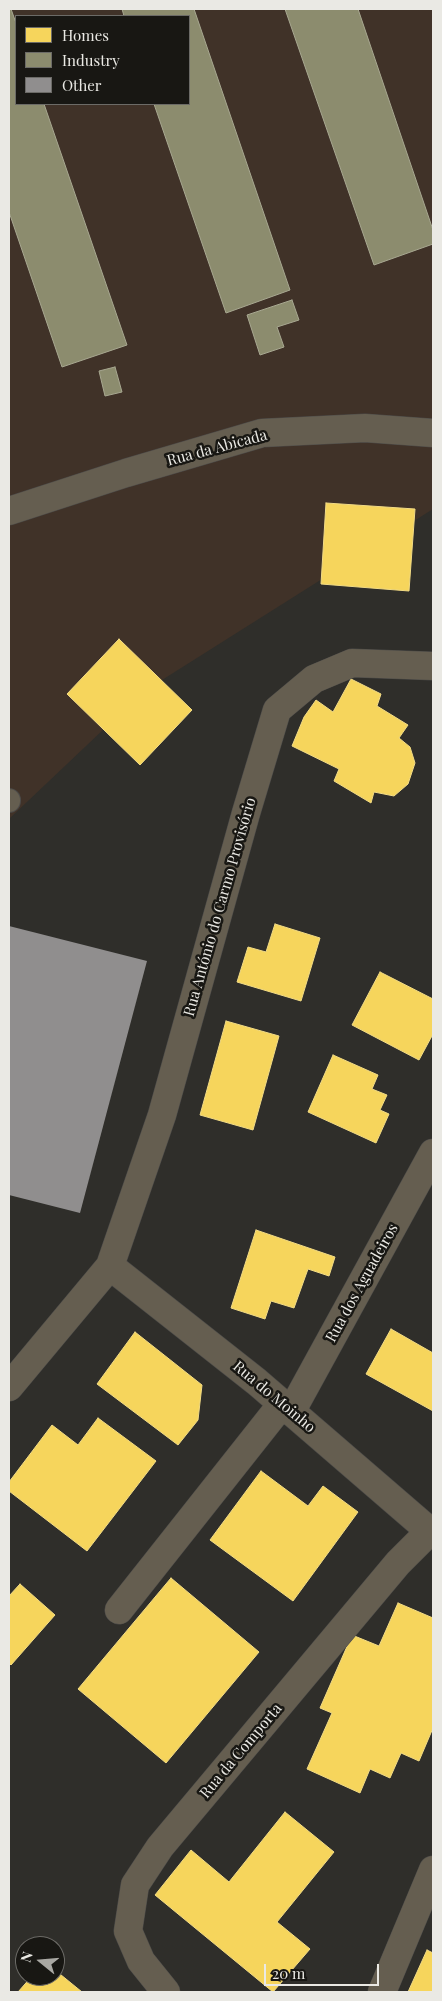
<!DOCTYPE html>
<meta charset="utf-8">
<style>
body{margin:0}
#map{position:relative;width:442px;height:2001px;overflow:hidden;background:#2f2e2a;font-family:"Playfair Display",serif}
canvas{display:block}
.frame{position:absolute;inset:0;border:10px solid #eae9e4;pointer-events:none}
.legend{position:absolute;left:15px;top:15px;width:175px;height:90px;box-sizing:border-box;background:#181713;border:1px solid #6c6b67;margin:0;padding:6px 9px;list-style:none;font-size:15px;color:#eae9e4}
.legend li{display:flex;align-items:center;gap:10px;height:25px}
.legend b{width:25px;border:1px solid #6c6b67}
.north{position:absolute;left:15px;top:1936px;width:50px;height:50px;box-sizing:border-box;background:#181713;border:1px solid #6c6b67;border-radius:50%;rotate:287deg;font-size:14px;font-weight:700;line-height:20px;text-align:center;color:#eae9e4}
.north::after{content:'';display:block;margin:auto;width:18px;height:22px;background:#a9a8a3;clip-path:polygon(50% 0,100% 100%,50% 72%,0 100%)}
.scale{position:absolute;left:264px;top:1964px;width:115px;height:22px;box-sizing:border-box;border:2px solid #eae9e4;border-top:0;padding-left:6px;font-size:15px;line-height:18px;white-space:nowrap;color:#eae9e4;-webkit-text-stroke:4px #181713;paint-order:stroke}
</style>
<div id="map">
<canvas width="442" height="2001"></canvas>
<div class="frame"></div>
<ul class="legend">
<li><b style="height:14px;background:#f6d55c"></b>Homes</li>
<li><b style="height:14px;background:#8c8c6e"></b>Industry</li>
<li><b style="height:14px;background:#908e8e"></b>Other</li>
</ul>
<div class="north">N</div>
<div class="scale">20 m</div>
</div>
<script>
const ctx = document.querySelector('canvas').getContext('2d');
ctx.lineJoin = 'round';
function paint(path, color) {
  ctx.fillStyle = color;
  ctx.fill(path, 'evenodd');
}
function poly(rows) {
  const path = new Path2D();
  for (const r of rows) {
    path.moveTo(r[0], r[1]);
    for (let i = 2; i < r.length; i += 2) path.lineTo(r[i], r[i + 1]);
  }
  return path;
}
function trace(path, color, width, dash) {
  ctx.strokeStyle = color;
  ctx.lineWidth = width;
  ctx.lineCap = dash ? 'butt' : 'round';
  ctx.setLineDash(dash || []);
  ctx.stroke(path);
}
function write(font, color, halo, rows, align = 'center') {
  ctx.font = font + ' "Playfair Display",serif';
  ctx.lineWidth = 5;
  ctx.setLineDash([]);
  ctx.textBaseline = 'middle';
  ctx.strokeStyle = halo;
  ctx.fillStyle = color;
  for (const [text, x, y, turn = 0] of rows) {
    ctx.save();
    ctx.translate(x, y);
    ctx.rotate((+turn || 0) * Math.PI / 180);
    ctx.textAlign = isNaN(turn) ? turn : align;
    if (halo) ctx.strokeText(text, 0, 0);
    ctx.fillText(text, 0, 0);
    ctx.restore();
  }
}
const industrial = poly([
 [9,9,433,9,433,509,143,692,9,819],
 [16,16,189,16,189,104,16,104]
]);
const homes = poly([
 [326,503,415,509,409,591,321,584,326,503],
 [119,639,192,710,140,765,67,694,119,639],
 [351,679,381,694,377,706,408,725,399,738,410,747,415,763,408,784,394,796,374,792,371,803,334,781,339,769,292,746,304,717,316,700,333,712,351,679],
 [275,924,320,938,301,1001,237,982,248,947,266,952,275,924],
 [380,972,433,999,433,1034,419,1060,352,1025,380,972],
 [226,1021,279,1036,253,1130,200,1115,226,1021],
 [333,1055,378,1075,372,1089,387,1095,380,1110,389,1114,376,1143,308,1112,333,1055],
 [256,1230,335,1257,329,1276,308,1269,294,1308,271,1301,265,1319,231,1308,256,1230],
 [391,1329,433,1353,433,1411,366,1374,391,1329],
 [135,1332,202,1385,198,1420,178,1445,97,1384,135,1332],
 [98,1418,156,1461,87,1551,9,1491,9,1482,52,1425,78,1445,98,1418],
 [261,1471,308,1506,323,1486,358,1512,293,1601,210,1540,261,1471],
 [171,1578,259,1652,166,1763,78,1689,171,1578],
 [20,1584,55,1615,11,1665,9,1663,9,1596,20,1584],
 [398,1603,433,1618,433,1728,419,1761,401,1753,390,1778,370,1769,360,1793,307,1769,332,1713,320,1708,352,1635,379,1646,398,1603],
 [285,1812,334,1852,277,1922,310,1949,273,1992,155,1895,191,1850,229,1882,285,1812],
 [427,1950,433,1953,433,1992,408,1992,427,1950],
 [55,1970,82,1992,18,1992,32,1976,55,1976,55,1970]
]);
const industry = poly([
 [9,9,11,9,16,23,16,104,44,104,127,345,62,367,9,212,9,9],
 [122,9,194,9,290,290,226,313,154,104,189,104,189,16,124,16,122,9],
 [285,9,358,9,433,230,433,244,374,265,285,9],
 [292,300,299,320,277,327,284,347,260,355,247,315,292,300],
 [115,367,122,392,105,396,99,371,115,367]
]);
const building = poly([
 [9,926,147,961,80,1213,9,1195]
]);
const service = poly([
 [9,800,9,801]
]);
const minor = poly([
 [9,511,126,473,262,433,365,428,433,433],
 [110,1266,257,1382,433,1534],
 [9,1387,110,1266,162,1115,246,813,277,710,314,679,352,663,433,666],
 [291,1412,433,1153],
 [119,1610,282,1404],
 [166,1992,141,1961,128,1931,135,1885,160,1847,398,1563,430,1531],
 [382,1992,433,1870]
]);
const streetNames = [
 ["Rua da Abicada",217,448,-15],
 ["Rua António do Carmo Provisório",220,907,-74],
 ["Rua dos Aguadeiros",362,1283,-61],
 ["Rua do Moinho",274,1397,40],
 ["Rua da Comporta",241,1751,-50]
];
paint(industrial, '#403228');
paint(homes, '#f6d55c');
trace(homes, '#f2db85', 1);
paint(industry, '#8c8c6e');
trace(industry, '#a8a891', 1);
paint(building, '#908e8e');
trace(service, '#4c4b49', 24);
trace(minor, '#4c4b49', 29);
trace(service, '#655e50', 22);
trace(minor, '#655e50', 28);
write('15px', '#eae9e4', '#181713', streetNames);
</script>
